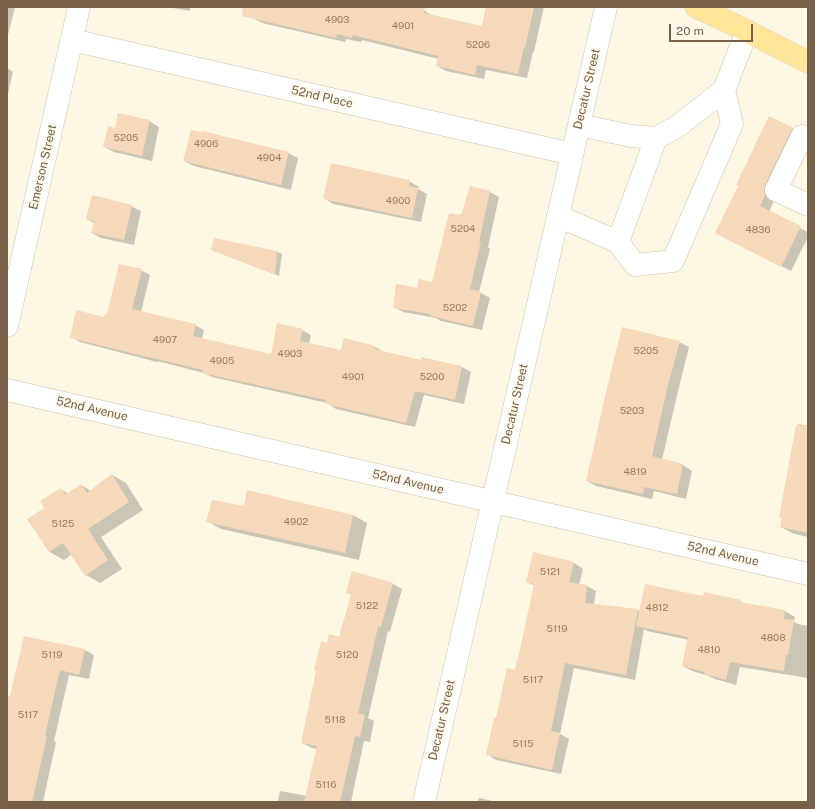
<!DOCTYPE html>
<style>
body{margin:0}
#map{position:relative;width:815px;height:809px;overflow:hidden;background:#fef7e4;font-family:"Public Sans",sans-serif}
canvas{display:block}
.frame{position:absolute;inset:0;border:8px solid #785f48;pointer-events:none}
.scale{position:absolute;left:669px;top:24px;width:84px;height:18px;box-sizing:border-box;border:2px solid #785f48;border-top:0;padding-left:5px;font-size:12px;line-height:14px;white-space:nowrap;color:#785f48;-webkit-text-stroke:3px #fffaec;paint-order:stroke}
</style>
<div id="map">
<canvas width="815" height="809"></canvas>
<div class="frame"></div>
<div class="scale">20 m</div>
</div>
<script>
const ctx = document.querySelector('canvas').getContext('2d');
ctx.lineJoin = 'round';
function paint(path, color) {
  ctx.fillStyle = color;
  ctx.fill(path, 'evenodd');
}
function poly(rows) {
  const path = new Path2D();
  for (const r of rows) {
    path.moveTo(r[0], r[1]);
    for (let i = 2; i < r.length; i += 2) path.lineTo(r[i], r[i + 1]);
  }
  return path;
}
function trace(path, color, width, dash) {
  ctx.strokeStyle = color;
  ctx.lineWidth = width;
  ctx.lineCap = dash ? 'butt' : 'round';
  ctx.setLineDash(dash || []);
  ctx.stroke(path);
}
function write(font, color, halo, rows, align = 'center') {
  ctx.font = font + ' "Public Sans",sans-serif';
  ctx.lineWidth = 3.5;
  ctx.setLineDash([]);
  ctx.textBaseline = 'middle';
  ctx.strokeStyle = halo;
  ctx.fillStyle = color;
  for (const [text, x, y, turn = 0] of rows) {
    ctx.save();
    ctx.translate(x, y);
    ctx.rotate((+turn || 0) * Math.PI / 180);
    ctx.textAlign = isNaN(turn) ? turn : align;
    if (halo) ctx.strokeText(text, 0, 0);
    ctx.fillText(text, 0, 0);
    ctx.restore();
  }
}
const shadow = poly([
 [7,7,15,7,7,39],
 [167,7,190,7,190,11],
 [255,7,418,7,433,16,483,27,487,7,544,7,534,52,533,52,527,78,486,70,484,79,446,71,437,66,439,59,362,40,361,42,346,39,345,42,262,23,253,18],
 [7,68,13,72,7,98],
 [770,117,802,134,769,212,808,232,808,237,791,271,725,238,739,185],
 [149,121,159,127,152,161,114,152,104,147,116,129],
 [288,153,298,158,291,190,194,166,184,161],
 [409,181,419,187,418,189,427,194,421,222,333,204,324,198],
 [471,187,490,192,499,197,488,247,490,249,479,292,490,298,482,330,441,321,436,318,403,312,394,307,418,289,433,283,461,217],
 [131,206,141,211,134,245,101,238,92,233,94,223,87,219],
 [215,240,277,252,282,254,279,276,217,252,212,250],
 [141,270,150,275,141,312,195,325,204,330,202,339,272,355,302,330,311,335,309,344,342,351,344,340,375,347,384,352,422,361,422,358,462,367,471,372,464,404,424,395,415,427,336,409,327,403,212,377,204,373,157,361,157,362,80,342,71,337,105,318],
 [679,342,689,347,678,391,662,460,683,465,692,471,686,499,654,491,652,499,596,486,587,481],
 [798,424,808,426,808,537,794,534,781,527,783,518,781,517],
 [112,475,126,483,143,510,101,537,122,569,100,583,86,575,72,554,64,560,50,552,28,520,46,508,61,489,68,494,81,485,91,491],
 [245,507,353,515,367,523,359,560,221,529,207,521],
 [574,563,583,569,579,585,587,586,596,591,594,605,638,610,640,612,704,597,740,601,747,605,785,611,795,617,794,622,798,624,808,626,808,678,740,667,736,685,715,679,706,675,692,671,683,666,689,640,647,631,644,629,635,680,574,668,560,734,569,739,561,774,496,760,487,754,497,720,518,661,535,586,527,582],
 [353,572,393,584,402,589,390,632,388,631,368,718,374,721,370,742,364,741,351,802,278,802,280,791,307,796,317,749,312,748,302,743,327,644,339,638,352,595],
 [85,650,94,655,89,679,69,675,54,741,56,742,43,802,7,802,7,696,11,697],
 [479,798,497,802,478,802]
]);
const building = poly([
 [243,7,425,7,424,13,482,26,486,7,534,7,525,48,524,47,518,74,477,65,475,75,436,66,438,56,353,35,352,38,337,34,336,38,242,16],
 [118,113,150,120,142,156,103,147,108,126,115,128],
 [769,116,793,128,791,131,765,185,764,191,765,195,760,206,801,226,781,267,715,233,738,186,736,185],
 [191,130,202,132,202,131,289,152,281,185,183,161],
 [331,163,410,180,409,186,418,188,412,218,323,199],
 [470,186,490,191,479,242,481,242,470,289,481,292,473,326,431,316,431,314,393,308,396,284,417,288,419,279,432,282,449,213,461,215],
 [92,195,132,205,124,240,91,233,94,221,86,219],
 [214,238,277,251,275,274,211,250],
 [119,264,142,269,132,309,196,324,193,336,271,354,277,323,303,329,300,341,341,350,344,338,375,346,374,349,421,360,421,357,462,366,455,400,415,391,406,423,326,404,326,400,202,373,203,370,148,357,70,338,76,310,104,317,105,314,107,314],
 [622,327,680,341,668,385,652,456,683,464,677,494,644,487,643,494,586,481,607,388],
 [796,425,808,426,808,533,780,527,782,518,779,518],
 [112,474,129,502,88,529,108,560,85,576,63,543,49,552,27,519,44,508,40,501,61,488,65,495,81,484,87,493],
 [247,490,353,515,345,553,206,522,212,500,244,506],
 [533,552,574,562,569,582,587,585,585,603,638,609,626,675,565,663,551,731,560,733,552,770,486,755,494,718,496,718,507,668,515,670,517,659,518,659,534,584,526,582],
 [352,571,393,583,381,627,378,627,358,713,365,715,360,737,355,736,340,802,304,802,317,746,301,743,316,671,314,671,321,641,327,643,329,634,339,637,351,595,346,593],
 [645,584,703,596,704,592,741,600,740,602,785,610,784,619,794,620,788,655,786,655,784,671,730,662,726,680,704,674,705,672,682,666,688,637,636,626],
 [24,636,85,649,79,675,60,670,45,735,47,736,32,802,7,802,7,695,10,696]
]);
const minor = poly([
 [72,40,572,154],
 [579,125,631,136,656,138,678,126,724,90],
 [808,139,802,136,776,190,808,205],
 [558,216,618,242,635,265,673,261,732,124,724,90,747,31],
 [618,242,656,138],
 [7,326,79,7],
 [7,390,808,574],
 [424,802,606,7]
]);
const major = poly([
 [696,7,737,26,808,62]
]);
const numberNames = [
 ["4903",337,20],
 ["4901",403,26],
 ["5206",478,45],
 ["5205",126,138],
 ["4906",206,144],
 ["4904",269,158],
 ["4900",398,201],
 ["5204",463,229],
 ["4836",758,230],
 ["5202",455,308],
 ["4907",165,340],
 ["5205",646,351],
 ["4903",290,354],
 ["4905",222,361],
 ["4901",353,377],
 ["5200",432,377],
 ["5203",632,411],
 ["4819",635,472],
 ["4902",296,522],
 ["5125",63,524],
 ["5121",550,572],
 ["5122",367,606],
 ["4812",657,608],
 ["5119",557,629],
 ["4808",773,638],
 ["4810",709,650],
 ["5119",52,655],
 ["5120",347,655],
 ["5117",533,680],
 ["5117",28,715],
 ["5118",335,720],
 ["5115",523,744],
 ["5116",326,785]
];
const streetNames = [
 ["Decatur Street",587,89,-77],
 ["52nd Place",322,97,13],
 ["Emerson Street",43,167,-77],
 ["Decatur Street",515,404,-77],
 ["52nd Avenue",92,409,13],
 ["52nd Avenue",408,482,13],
 ["52nd Avenue",723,554,13],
 ["Decatur Street",442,720,-77]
];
paint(shadow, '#0003');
paint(building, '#f5d9ba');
trace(minor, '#d0c0aa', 23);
trace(major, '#dfd9d3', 23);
trace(minor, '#fff', 22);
trace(major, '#ffe69a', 22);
write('10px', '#977e64', null, numberNames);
write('12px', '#785f48', '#fffaec', streetNames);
</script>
